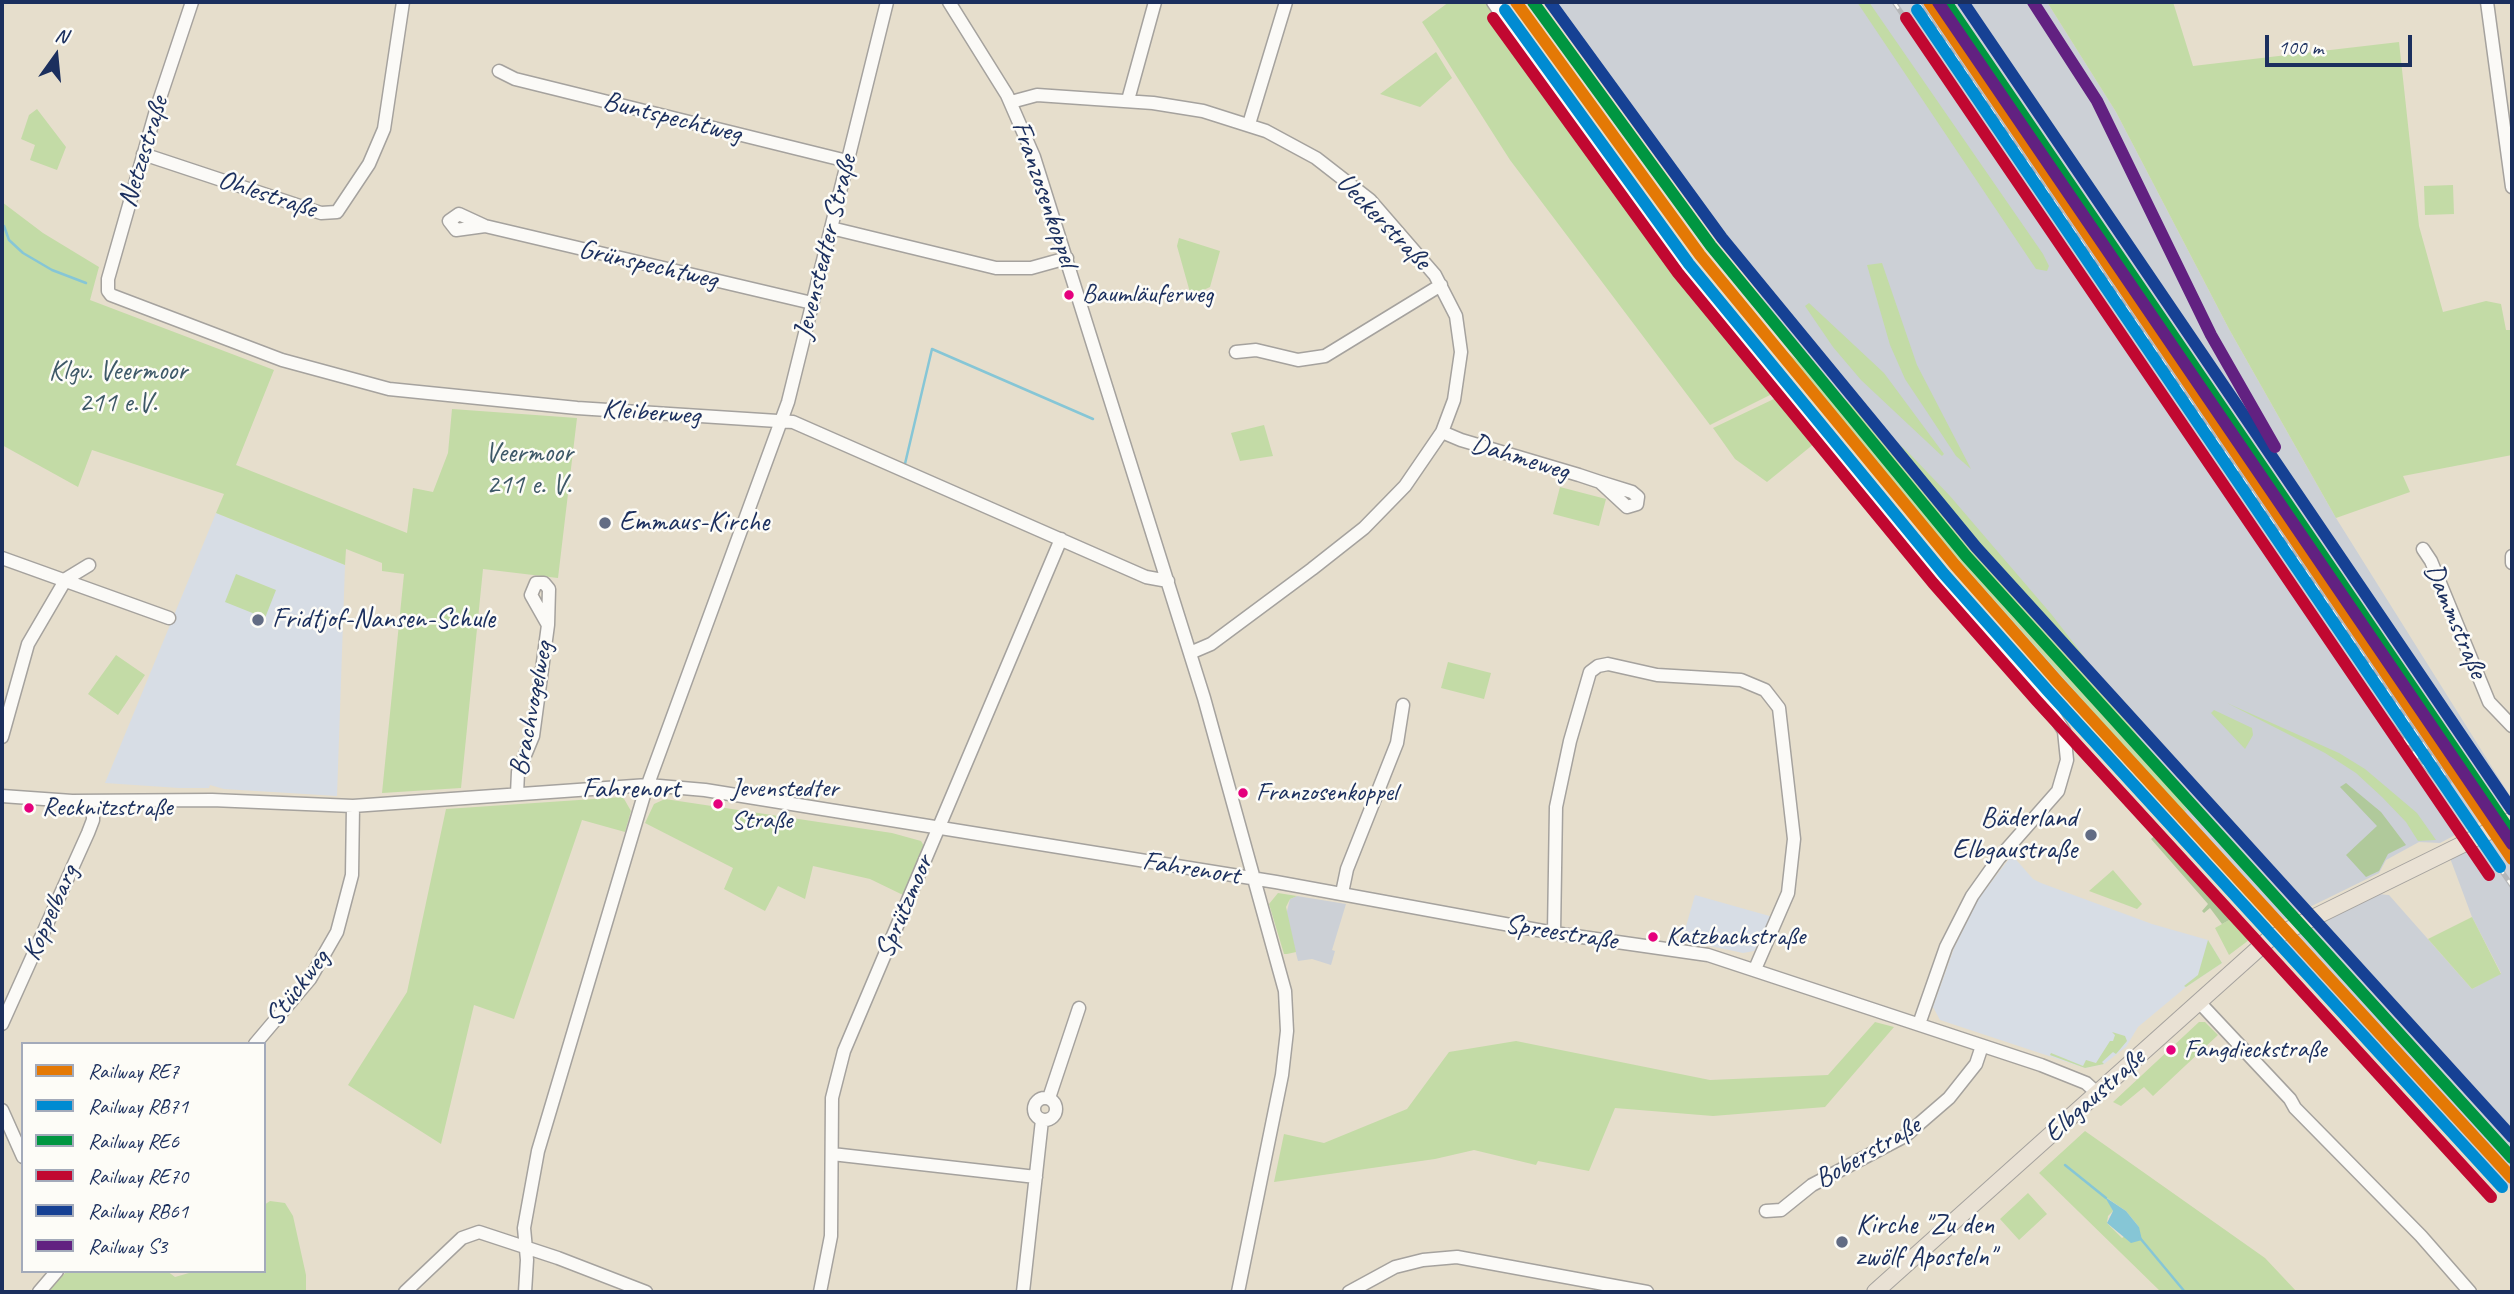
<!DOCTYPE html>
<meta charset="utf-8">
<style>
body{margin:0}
#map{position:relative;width:2514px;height:1294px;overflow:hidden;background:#e6decc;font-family:Caveat,sans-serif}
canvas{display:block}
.frame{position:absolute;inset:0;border:4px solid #1b2f5e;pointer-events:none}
.legend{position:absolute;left:21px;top:1042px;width:245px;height:231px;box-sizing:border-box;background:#fdfcf7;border:2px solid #a3aaba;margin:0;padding:9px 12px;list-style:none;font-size:21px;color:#1b2f5e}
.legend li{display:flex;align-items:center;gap:14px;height:35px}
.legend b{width:35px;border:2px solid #a3aaba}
.north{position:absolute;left:21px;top:21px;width:70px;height:70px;-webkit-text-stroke:5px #fdfcf7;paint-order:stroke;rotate:15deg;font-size:19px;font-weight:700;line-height:28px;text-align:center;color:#1b2f5e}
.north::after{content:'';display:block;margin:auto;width:24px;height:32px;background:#1b2f5e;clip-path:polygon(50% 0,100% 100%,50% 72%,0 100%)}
.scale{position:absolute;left:2265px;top:35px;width:147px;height:32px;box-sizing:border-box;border:4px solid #1b2f5e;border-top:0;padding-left:9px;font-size:21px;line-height:24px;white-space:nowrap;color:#1b2f5e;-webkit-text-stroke:5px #fdfcf7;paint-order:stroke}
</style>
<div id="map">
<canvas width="2514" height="1294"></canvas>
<div class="frame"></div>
<ul class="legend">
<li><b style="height:9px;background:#e47905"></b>Railway RE7</li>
<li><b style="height:9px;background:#008bd2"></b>Railway RB71</li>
<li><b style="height:9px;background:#009641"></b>Railway RE6</li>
<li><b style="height:9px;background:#c10831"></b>Railway RE70</li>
<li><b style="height:9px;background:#164194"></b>Railway RB61</li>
<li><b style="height:9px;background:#622181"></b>Railway S3</li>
</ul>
<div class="north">N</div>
<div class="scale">100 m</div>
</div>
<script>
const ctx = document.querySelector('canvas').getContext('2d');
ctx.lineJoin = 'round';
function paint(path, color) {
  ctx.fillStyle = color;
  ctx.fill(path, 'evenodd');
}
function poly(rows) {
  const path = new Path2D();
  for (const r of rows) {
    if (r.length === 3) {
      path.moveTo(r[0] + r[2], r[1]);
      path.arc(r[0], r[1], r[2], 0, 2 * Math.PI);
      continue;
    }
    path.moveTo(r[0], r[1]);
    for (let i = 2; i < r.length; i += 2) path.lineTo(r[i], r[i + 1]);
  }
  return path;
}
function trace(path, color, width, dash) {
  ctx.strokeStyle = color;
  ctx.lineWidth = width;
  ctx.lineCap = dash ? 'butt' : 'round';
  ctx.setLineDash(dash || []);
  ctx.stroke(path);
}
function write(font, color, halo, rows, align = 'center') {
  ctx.font = font + ' Caveat,sans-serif';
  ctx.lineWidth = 5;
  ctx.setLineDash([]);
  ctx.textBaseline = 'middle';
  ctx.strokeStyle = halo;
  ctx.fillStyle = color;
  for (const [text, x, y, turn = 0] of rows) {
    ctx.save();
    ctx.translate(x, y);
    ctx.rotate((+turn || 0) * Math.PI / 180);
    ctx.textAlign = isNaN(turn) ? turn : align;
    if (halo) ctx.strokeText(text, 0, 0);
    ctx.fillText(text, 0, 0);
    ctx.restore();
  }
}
const built = poly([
 [216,513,345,565,337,796,224,789,210,785,209,788,179,788,105,783],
 [2012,855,2033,879,2041,883,2152,924,2208,940,2222,963,2186,987,2138,1027,2126,1047,2104,1064,2085,1068,1940,1020,1933,1007,1954,948,1979,898],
 [1695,895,1773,917,1754,951,1743,953,1682,940]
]);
const industrial = poly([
 [1556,2,2047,2,2116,112,2229,329,2336,518,2512,799,2512,805,2440,843,2419,842,2386,860,2379,873,2273,925,1979,583,1837,402,1688,195],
 [2512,830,2512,1191,2286,945,2286,938,2377,894,2389,895,2472,989,2501,973,2472,917,2450,858],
 [1297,896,1346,904,1332,950,1335,951,1331,965,1312,959,1298,961,1286,915,1290,899]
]);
const green = poly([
 [1449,2,1488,2,1647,230,1778,391,1710,425,1510,160,1422,22],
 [1857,2,1869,2,2043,254,2049,266,2047,271,2036,269],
 [2047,2,2173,2,2193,66,2399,42,2419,226,2443,312,2486,301,2501,304,2506,330,2512,330,2512,455,2403,476,2410,492,2336,518,2229,329,2116,112],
 [1436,52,1452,78,1420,107,1380,94],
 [37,109,66,147,57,170,30,160,35,145,21,139,29,115],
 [2453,185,2454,214,2425,215,2424,186],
 [2,202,43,233,99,267,90,300,274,370,236,465,407,533,413,488,433,492,448,453,452,409,577,418,558,578,483,569,461,788,382,793,404,574,382,571,382,563,346,549,345,565,216,513,224,494,92,450,78,487,2,445],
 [1179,238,1220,251,1210,287,1191,296,1177,246],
 [1882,263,1917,365,1971,469,1956,456,1927,412,1905,379,1890,345,1867,265],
 [1809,303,1884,373,1944,454,1942,456,1861,380,1833,347,1805,306],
 [1787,352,1907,451,1950,496,2052,615,2089,663,2187,810,2184,812,2153,779,1934,532,1785,353],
 [1778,397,1815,443,1767,482,1735,459,1713,428],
 [1264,425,1273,456,1240,461,1231,433],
 [1560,487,1606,499,1599,526,1553,514],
 [236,574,276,590,265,618,225,602],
 [116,655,145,675,118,715,88,694],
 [1448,662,1491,673,1484,699,1441,688],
 [2227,703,2339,753,2365,769,2417,813,2436,840,2418,841,2406,822,2382,797,2356,773,2325,753],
 [2214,710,2252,728,2253,735,2245,749,2211,713],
 [623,797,631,811,625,832,582,820,514,1019,474,1005,441,1144,348,1085,407,992,446,809],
 [665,799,892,833,921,841,924,846,903,895,870,879,813,866,805,899,778,886,765,911,724,889,733,868,645,823,654,804],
 [2113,870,2142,904,2137,909,2089,891],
 [1278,893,1297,896,1290,899,1286,907,1296,952,1287,954,1284,954,1269,904],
 [2472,917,2501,974,2472,989,2428,939],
 [2231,919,2249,940,2229,955,2215,928],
 [2208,940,2222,963,2186,987,2184,986,2198,975],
 [1875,1022,1894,1027,1825,1107,1713,1116,1615,1108,1589,1171,1538,1161,1536,1165,1474,1150,1435,1159,1274,1182,1284,1134,1324,1143,1407,1109,1449,1052,1516,1041,1710,1080,1828,1075],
 [2199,1022,2205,1022,2218,1035,2153,1096,2144,1087,2121,1106,2113,1102],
 [2112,1032,2125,1036,2127,1041,2116,1054,2113,1052,2102,1062,2104,1064,2085,1068,2050,1055,2051,1053,2083,1066,2086,1060,2096,1063,2110,1041,2113,1041,2115,1035],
 [2085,1131,2265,1258,2297,1292,2161,1292,2039,1173],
 [2107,1198,2126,1211,2139,1227,2122,1238,2107,1223,2108,1216,2113,1211],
 [2028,1193,2047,1214,2019,1240,2000,1219],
 [270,1201,285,1203,293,1216,306,1275,306,1292,48,1292,67,1271,167,1271,175,1277,196,1271,264,1271,264,1205]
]);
const forest = poly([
 [2346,783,2381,812,2406,845,2388,854,2379,871,2366,877,2346,855,2377,826,2340,787],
 [2158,833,2200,879,2231,919,2222,924,2210,908,2204,913,2202,911,2208,904,2151,839]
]);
const water = poly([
 [2105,1197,2126,1211,2139,1227,2142,1240,2131,1243,2107,1223,2113,1211]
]);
const stream = poly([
 [4,226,9,240,23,253,52,270,86,283],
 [904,468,932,349,1093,419],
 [2065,1165,2106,1198],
 [2140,1238,2185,1292]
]);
const minor = poly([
 [192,2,157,107,108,279,108,291,111,295,282,360,389,389,577,408,793,422,1146,577,1168,581],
 [949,2,1007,95,1034,157,1204,698,1285,991,1287,1031,1282,1075,1238,1292],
 [1493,2,1571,115,1783,390,2043,697,2064,731,2067,760,2058,791,1999,858,1972,896,1946,947,1919,1024],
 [2487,2,2512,187],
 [499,71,515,79,847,161],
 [1128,100,1155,2],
 [1011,102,1037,95,1153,103,1203,111,1266,131,1316,158,1370,200,1435,275,1456,316,1461,352,1454,400,1442,432,1405,486,1364,528,1312,569,1211,644,1190,653],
 [1249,124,1286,2],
 [143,154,321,213,337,212,369,164,384,129,403,2],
 [485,226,456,230,449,221,459,214,485,226,812,303],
 [831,228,996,268,1031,268,1067,258],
 [1236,352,1256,350,1298,360,1325,356,1441,285],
 [1442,432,1461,440,1579,475,1600,482,1632,492,1638,497,1637,504,1627,507,1600,482],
 [2423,549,2431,561,2489,702,2512,726],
 [2512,556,2512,563],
 [2,558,169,618],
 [2,737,28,644,66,579,89,565],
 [517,794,518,772,533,736,548,625,549,589,544,583,536,583,531,595,548,625],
 [2,796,72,801,212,800,353,806,648,785,705,790,1276,882,1554,933,1708,955,2041,1065,2086,1083,2097,1093],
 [1342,893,1347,869,1397,743,1403,705],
 [1554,933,1556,807,1570,741,1590,672,1598,666,1608,664,1657,675,1741,680,1765,690,1779,708,1794,839,1788,893,1755,969],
 [2199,1002,2290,1099,2295,1108,2421,1236,2470,1292],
 [2,1024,88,833,93,820,93,801],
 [255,1044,310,979,337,932,352,875,353,806],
 [1045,1109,11],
 [1049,1098,1079,1008],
 [2,1110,23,1157],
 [832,1154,1036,1177],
 [1766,1211,1781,1210,1812,1185,1905,1136,1949,1098,1976,1064,1982,1046],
 [39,1292,57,1271],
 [405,1292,462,1238,479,1232,558,1258,646,1292],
 [525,1292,527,1260,524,1228,538,1151,644,795,788,402,887,2],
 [820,1292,831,1236,832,1098,844,1051,1061,539],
 [1023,1292,1042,1120],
 [1349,1292,1395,1267,1423,1260,1457,1257,1647,1292]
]);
const major = poly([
 [1875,1292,2268,940,2512,820]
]);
const rail = poly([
 [1894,2,2361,687,2451,798,2512,886],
 [1918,2,2449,782]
]);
const rail1 = poly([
 [1516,2,1700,255,1955,565,2058,682,2512,1178],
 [1929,2,2512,859]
]);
const rail2 = poly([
 [1505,10,1689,264,1944,574,2048,691,2502,1187],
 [1917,10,2500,867]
]);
const rail3 = poly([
 [1533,2,1711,246,1966,556,2512,1158],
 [1946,2,2512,834]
]);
const rail4 = poly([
 [1493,18,1678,273,1933,583,2037,701,2491,1197],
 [1906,18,2489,875]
]);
const rail5 = poly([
 [1550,2,1722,238,1976,547,2512,1137],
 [1963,2,2512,810]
]);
const rail6 = poly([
 [1938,2,2512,844],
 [2033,2,2097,101,2211,335,2275,447]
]);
const markers = [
 [1069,295,6,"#e5007d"],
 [605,523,7,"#626c84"],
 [258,620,7,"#626c84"],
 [1243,793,6,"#e5007d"],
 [718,804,6,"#e5007d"],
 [29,808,6,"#e5007d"],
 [2091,835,7,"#626c84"],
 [1653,937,6,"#e5007d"],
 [2171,1050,6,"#e5007d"],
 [1842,1242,7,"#626c84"]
];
const busNames = [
 ["Baumläuferweg",1082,295],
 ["Jevenstedter",731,789],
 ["Straße",731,821],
 ["Franzosenkoppel",1256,793],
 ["Recknitzstraße",42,808],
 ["Katzbachstraße",1666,937],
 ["Fangdieckstraße",2184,1050]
];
const streetNames = [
 ["Buntspechtweg",672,118,14],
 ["Netzestraße",144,152,-73],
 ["Franzosenkoppel",1044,194,71],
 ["Ohlestraße",267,195,18],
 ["Ueckerstraße",1383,222,46],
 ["Jevenstedter Straße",826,247,-76],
 ["Grünspechtweg",648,265,13],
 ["Kleiberweg",651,413,4],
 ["Dahmeweg",1520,458,17],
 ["Dammstraße",2455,621,67],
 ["Brachvogelweg",532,709,-79],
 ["Fahrenort",631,790],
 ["Fahrenort",1191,869,9],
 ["Sprützmoor",905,907,-67],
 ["Koppelbarg",51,913,-66],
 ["Spreestraße",1561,933,9],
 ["Stückweg",298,988,-53],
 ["Elbgaustraße",2095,1096,-42],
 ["Boberstraße",1868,1153,-30]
];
const parkNames = [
 ["Klgv. Veermoor",118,372],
 ["211 e.V.",118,404],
 ["Veermoor",529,454],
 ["211 e. V.",529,486]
];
const poiNames = [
 ["Emmaus-Kirche",619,523],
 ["Fridtjof-Nansen-Schule",272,620],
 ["Bäderland",2077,819,"right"],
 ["Elbgaustraße",2077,851,"right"],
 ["Kirche \"Zu den",1856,1226],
 ["zwölf Aposteln\"",1856,1258]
];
paint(built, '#d7dde5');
paint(industrial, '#ccd0d6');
paint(green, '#c3dba6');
paint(forest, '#b0c99b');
paint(water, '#86c6d6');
trace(stream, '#86c6d6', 2.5);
trace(minor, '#a5a29e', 15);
trace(major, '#a5a29e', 18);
trace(minor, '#fbfaf7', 12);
trace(major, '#e9e1d4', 16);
trace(rail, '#b6b7b9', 5);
trace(rail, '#fdfcf7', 2.5, [8]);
trace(rail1, '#e47905', 12);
trace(rail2, '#008bd2', 12);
trace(rail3, '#009641', 12);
trace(rail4, '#c10831', 12);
trace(rail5, '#164194', 12);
trace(rail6, '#622181', 12);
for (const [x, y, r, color] of markers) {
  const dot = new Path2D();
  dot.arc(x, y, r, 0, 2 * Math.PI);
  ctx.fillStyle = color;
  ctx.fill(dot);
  trace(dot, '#fdfcf7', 2.5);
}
write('26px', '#1b2f5e', '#fdfcf7', busNames, 'left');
write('28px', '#1b2f5e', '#fdfcf7', streetNames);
write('28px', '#3e5968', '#fdfcf7', parkNames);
write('28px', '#1b2f5e', '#fdfcf7', poiNames, 'left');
</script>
